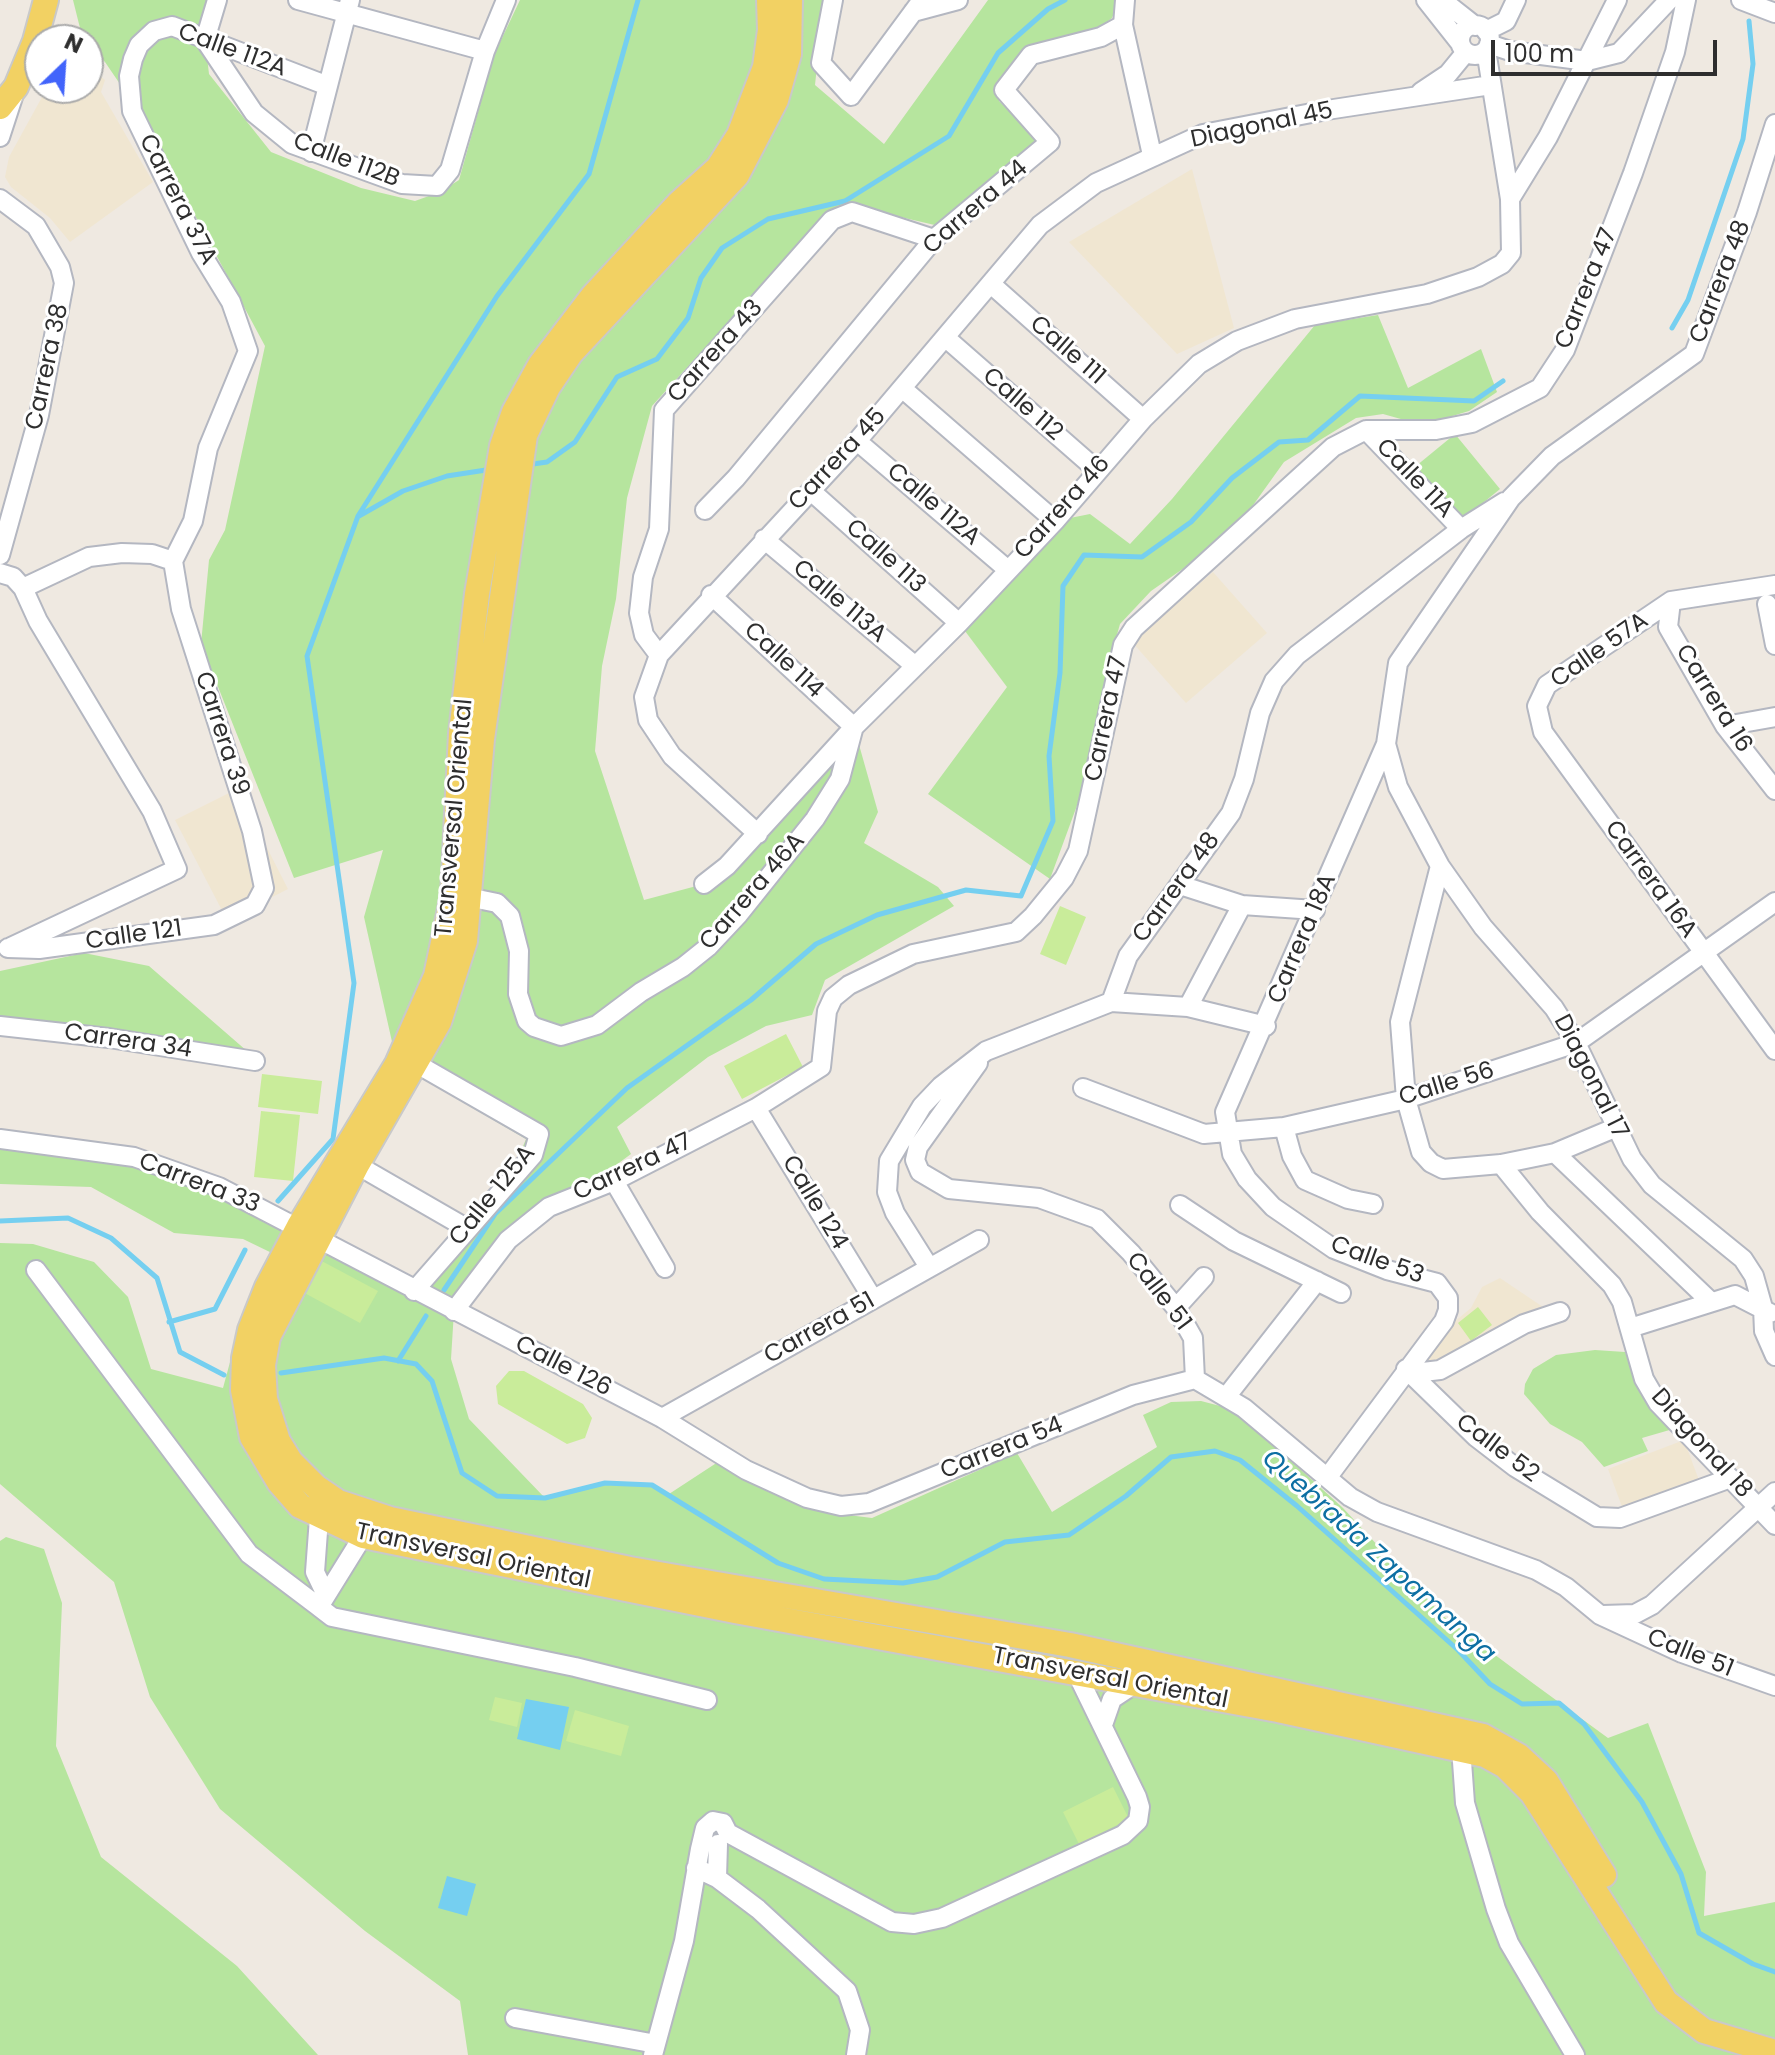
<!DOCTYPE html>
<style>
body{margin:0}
#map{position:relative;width:1775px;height:2055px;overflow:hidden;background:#efe9e1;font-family:Poppins,sans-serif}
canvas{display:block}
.north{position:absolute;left:24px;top:24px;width:80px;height:80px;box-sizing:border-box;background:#fff;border:2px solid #ababab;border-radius:50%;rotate:25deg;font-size:22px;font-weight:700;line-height:32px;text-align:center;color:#2e2e2e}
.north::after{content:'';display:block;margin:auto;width:28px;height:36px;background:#4264fb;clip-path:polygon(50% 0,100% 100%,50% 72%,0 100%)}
.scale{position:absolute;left:1491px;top:40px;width:226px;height:36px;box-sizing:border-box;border:4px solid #2e2e2e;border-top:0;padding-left:10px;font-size:24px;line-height:28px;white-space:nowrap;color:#2e2e2e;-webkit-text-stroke:6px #fff;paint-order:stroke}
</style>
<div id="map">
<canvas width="1775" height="2055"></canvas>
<div class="north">N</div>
<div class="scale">100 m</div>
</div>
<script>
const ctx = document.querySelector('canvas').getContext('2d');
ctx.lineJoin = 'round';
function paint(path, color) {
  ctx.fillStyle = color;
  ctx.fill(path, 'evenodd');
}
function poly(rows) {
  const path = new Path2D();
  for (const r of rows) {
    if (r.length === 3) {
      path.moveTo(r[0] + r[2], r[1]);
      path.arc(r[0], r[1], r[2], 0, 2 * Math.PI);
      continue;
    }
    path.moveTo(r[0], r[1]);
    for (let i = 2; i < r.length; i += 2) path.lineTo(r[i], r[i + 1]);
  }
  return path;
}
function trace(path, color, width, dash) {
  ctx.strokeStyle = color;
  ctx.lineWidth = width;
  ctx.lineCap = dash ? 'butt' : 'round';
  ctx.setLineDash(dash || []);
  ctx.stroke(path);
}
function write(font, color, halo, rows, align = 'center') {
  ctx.font = font + ' Poppins,sans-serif';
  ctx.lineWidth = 6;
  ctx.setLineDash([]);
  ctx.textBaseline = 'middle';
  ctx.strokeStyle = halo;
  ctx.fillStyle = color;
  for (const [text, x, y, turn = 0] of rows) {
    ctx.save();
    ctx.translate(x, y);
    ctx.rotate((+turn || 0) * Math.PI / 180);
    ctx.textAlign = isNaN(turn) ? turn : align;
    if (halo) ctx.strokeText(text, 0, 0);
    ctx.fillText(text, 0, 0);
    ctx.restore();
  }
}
const education = poly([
 [88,65,105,80,101,92,153,182,70,242,50,218,11,187,5,177,9,157,47,88,88,88],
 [1192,169,1234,328,1177,354,1069,242],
 [1213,572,1267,633,1186,703,1132,642],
 [237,789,288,889,227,920,175,820],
 [1500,1278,1543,1307,1439,1365,1422,1363,1453,1323,1471,1308,1482,1287],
 [1684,1440,1700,1483,1624,1512,1608,1469]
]);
const green = poly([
 [73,0,216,0,205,40,209,74,271,152,361,188,415,201,440,192,459,180,494,55,520,0,824,0,815,85,884,144,988,0,1120,0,1112,18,1094,32,1071,39,1001,85,999,101,1042,143,939,226,853,206,825,216,652,406,627,498,616,599,602,666,595,751,644,900,704,884,854,727,878,812,864,843,938,887,954,906,825,980,812,1015,766,1026,708,1057,617,1127,631,1154,570,1199,549,1207,454,1311,451,1359,469,1419,545,1498,605,1483,652,1485,669,1494,721,1460,840,1514,872,1518,1017,1453,1052,1512,1157,1447,1143,1415,1171,1402,1201,1401,1224,1407,1246,1420,1343,1508,1443,1616,1534,1684,1608,1738,1648,1723,1706,1872,1704,1916,1775,1902,1775,2055,468,2055,460,2001,365,1931,220,1809,150,1697,114,1582,0,1484,0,1243,33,1244,94,1262,128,1297,151,1369,223,1388,243,1314,276,1255,243,1239,174,1233,91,1187,0,1184,0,1139,159,1164,421,1294,495,1214,526,1139,397,1064,364,917,383,850,294,878,201,644,209,560,225,530,265,346,141,115,105,62,88,46,88,40,83,40],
 [1378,315,1408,388,1481,349,1497,392,1469,411,1436,421,1408,421,1383,414,1356,418,1284,462,1246,515,1200,557,1151,591,1120,624,1109,663,1104,732,1050,879,928,794,1007,687,959,623,1055,521,1090,514,1130,544,1172,499,1315,325],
 [1455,434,1500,489,1461,521,1416,466],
 [84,953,149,966,255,1058,0,1026,0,971],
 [1595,1350,1625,1352,1636,1383,1673,1429,1642,1438,1648,1451,1604,1467,1582,1442,1550,1424,1524,1394,1525,1384,1533,1369,1556,1355],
 [6,1537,44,1549,62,1603,56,1746,101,1857,237,1966,318,2055,0,2055,0,1541]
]);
const pitch = poly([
 [1060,906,1086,917,1066,965,1040,954],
 [786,1034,803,1067,742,1099,724,1066],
 [262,1074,322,1081,318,1114,258,1107],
 [261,1111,300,1115,293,1181,254,1177],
 [316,1258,378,1291,360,1323,299,1290],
 [1478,1307,1492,1325,1471,1341,1458,1323],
 [509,1371,524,1371,583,1404,592,1418,585,1438,567,1444,498,1404,496,1386],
 [495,1697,522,1703,517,1727,489,1720],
 [575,1710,629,1726,621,1756,566,1741],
 [1113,1787,1129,1819,1079,1844,1063,1812]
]);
const water = poly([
 [526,1699,569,1707,560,1750,517,1739],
 [447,1876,476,1884,467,1916,438,1908]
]);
const stream = poly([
 [1672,328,1688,300,1743,139,1753,64,1749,21],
 [533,464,547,462,575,442,617,377,657,359,688,318,701,278,722,248,768,219,845,201,949,136,998,53,1048,9,1065,0],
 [359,516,403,491,447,476,486,470],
 [278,1201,333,1139,354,983,307,656,358,516,497,296,589,174,638,0],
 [0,1221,68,1218,111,1238,157,1278,180,1352,224,1375],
 [444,1290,495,1214,627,1088,751,1000,816,944,877,915,966,890,1021,896,1053,821,1049,756,1060,673,1063,586,1084,555,1142,557,1191,522,1232,478,1279,442,1308,440,1360,396,1474,401,1503,381],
 [169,1322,215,1309,245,1250],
 [398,1361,426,1316],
 [281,1373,384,1358,416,1364,432,1381,462,1473,497,1496,545,1498,605,1483,652,1485,778,1563,824,1579,903,1583,937,1577,1005,1542,1069,1535,1126,1496,1171,1457,1215,1451,1240,1460,1297,1506,1458,1650,1490,1684,1522,1704,1559,1703,1584,1724,1642,1802,1681,1874,1699,1933,1753,1964,1775,1972]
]);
const minor = poly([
 [298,0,485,51],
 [833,0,821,63,851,96,922,0],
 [1125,0,1123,25,1152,155],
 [1426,0,1460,43],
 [1442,0,1475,26],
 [1741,0,1775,13],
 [913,12,958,0],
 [1475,40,15],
 [1486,31,1506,21,1516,0],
 [205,40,254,113,292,144,402,184,437,186,450,170,485,51,506,0],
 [205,40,217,0],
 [1489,44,1510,51,1587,61,1619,53,1669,0],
 [1421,92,1448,74,1466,52],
 [0,137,14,94],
 [311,152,350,0],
 [0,199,36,226,60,267,64,283,39,415,0,555],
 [1510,199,1548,137,1617,0],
 [991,284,1143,419],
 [946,338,1098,471],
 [903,389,1055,521],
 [1366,430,1461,529],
 [857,441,1008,570],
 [811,491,959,623],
 [705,510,736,478,934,239,1050,142,1004,90,1031,55,1101,37,1123,25],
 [764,539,914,665],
 [173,561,193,521,208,448,248,351,231,302,201,253,132,111,129,76,133,59,139,45,154,31,172,26,328,86],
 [0,573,13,577,23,588,38,621,152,811,177,869,11,947],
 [1775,585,1671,601,1547,685,1537,706,1543,732,1775,1050],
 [23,588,89,557,122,553,152,554,173,561],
 [711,595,854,727],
 [1671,601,1668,627,1725,726,1775,790],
 [1767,604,1775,645],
 [659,655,644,635,639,613,643,577,659,529,664,410,832,220,852,212,934,239],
 [1725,726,1775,717],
 [1386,744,1398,787,1440,866,1483,927,1554,1008,1576,1043,1632,1159,1652,1185,1743,1259,1754,1276,1763,1308,1764,1331,1775,1356],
 [758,834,672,756,648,720,644,697,659,655,857,441,1040,225,1096,183,1203,134,1327,110,1491,85],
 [1440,866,1400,1022,1406,1099,1421,1152,1431,1163,1443,1169,1501,1164,1555,1153,1617,1127],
 [704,884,727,866,854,727,959,623,1055,521,1143,419,1199,364,1237,341,1295,319,1427,294,1478,277,1502,264,1511,253,1510,199,1486,50],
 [1180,885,1242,905,1315,910],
 [458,895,497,903,510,916,519,951,518,994,527,1021,534,1027,561,1036,597,1025,641,992,683,967,708,947,739,914,815,819,840,779,853,730],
 [8,948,39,949,214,925,255,905,264,888,252,831,181,609,173,561],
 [1111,1002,1128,956,1231,813,1244,779,1260,713,1274,681,1297,655,1461,529,1504,502],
 [1188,1007,1242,905],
 [0,1026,109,1038,255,1061],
 [978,1063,918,1147,915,1160,920,1172,949,1189,1039,1198,1097,1219,1131,1253,1176,1308,1193,1338,1195,1379],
 [1083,1088,1204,1134,1284,1127,1406,1099,1576,1043,1775,902],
 [756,1108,873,1299],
 [1284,1127,1292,1156,1305,1180,1348,1199,1373,1204],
 [0,1139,134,1157,219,1187,662,1418,746,1470,807,1498,841,1506,869,1503,1133,1395,1195,1379],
 [1555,1153,1710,1301],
 [1501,1164,1540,1212,1612,1285,1622,1302,1644,1379,1658,1403,1775,1525],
 [357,1165,468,1229],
 [614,1181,665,1268],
 [1180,1205,1234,1241,1341,1293],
 [929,1267,895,1213,887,1192,889,1161,922,1106,941,1086,986,1051,1111,1002,1188,1007,1266,1026],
 [36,1270,249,1554,319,1607,363,1536],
 [414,1291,533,1155,539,1134,417,1064],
 [1176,1308,1204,1277],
 [454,1311,508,1240,549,1207,614,1181,756,1108,821,1067,827,1011,833,998,849,985,913,954,1016,932,1033,916,1064,878,1078,851,1123,645,1134,628,1333,447,1366,430,1436,430,1472,423,1540,388,1565,350,1633,173,1675,52,1686,0],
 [1630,1328,1735,1295,1770,1313],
 [1406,1369,1476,1437,1515,1467,1597,1517,1620,1518,1728,1479],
 [1406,1369,1423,1372,1440,1370,1524,1324,1560,1312],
 [1195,1379,1244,1408,1350,1497,1377,1512,1536,1570,1566,1587,1600,1615,1682,1653,1775,1686],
 [1226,1397,1317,1281],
 [662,1418,979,1240],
 [1327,1478,1444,1321,1448,1310,1448,1298,1437,1283,1387,1270,1334,1249,1273,1207,1247,1179,1232,1154,1225,1112,1386,744,1398,663,1511,498,1552,456,1694,354,1747,212,1775,124],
 [319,1518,315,1572,325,1593],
 [319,1607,332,1617,575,1667,707,1700],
 [1603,1615,1635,1614,1652,1605,1775,1492],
 [1104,1722,1112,1699,1133,1685],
 [1461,1748,1465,1803,1496,1909,1509,1943,1575,2055],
 [696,1868,717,1878,758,1909,847,1991,860,2030,856,2055],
 [717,1878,718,1844],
 [515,2018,656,2044],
 [653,2055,684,1941,700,1849,705,1828,713,1821,723,1823,728,1833,892,1922,914,1924,942,1918,1123,1835,1138,1821,1140,1807,1137,1797,1076,1672]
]);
const major = poly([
 [769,0,770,30,765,67,739,135,718,168,679,203,592,297,540,365,514,412,502,446,477,594,461,733,453,895,436,976,397,1064,299,1226,267,1287,250,1330,244,1358,243,1390,252,1437,279,1482,300,1506,363,1536,735,1611,1278,1710,1485,1755,1505,1766,1532,1793,1666,2002,1704,2031,1775,2052],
 [790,0,789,54,776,100,737,175,571,353,548,387,525,435,482,739,465,941,439,1022,357,1165,268,1337,263,1365,265,1399,278,1441,291,1462,316,1487,338,1502,390,1519,630,1569,1070,1645,1483,1736,1519,1756,1546,1781,1604,1875],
 [0,107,16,87,35,41,46,0]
]);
const streetNames = [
 ["Calle 112A",232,51,20],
 ["Diagonal 45",1262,126,-12],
 ["Calle 112B",346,161,21],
 ["Carrera 37A",177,200,63],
 ["Carrera 44",976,208,-41],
 ["Carrera 48",1721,282,-69],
 ["Carrera 47",1587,289,-68],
 ["Calle 111",1067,351,41],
 ["Carrera 43",716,352,-48],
 ["Carrera 38",48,367,-78],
 ["Calle 112",1022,405,41],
 ["Carrera 45",838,460,-47],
 ["Calle 11A",1414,479,46],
 ["Calle 112A",933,505,40],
 ["Carrera 46",1063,508,-48],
 ["Calle 113",885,557,42],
 ["Calle 113A",839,602,40],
 ["Calle 57A",1600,651,-35],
 ["Calle 114",783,661,43],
 ["Carrera 16",1713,699,58],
 ["Carrera 47",1107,719,-78],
 ["Carrera 39",221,734,72],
 ["Transversal Oriental",455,818,-85],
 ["Carrera 16A",1650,880,54],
 ["Carrera 48",1177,888,-54],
 ["Carrera 46A",753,892,-49],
 ["Calle 121",134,936,-8],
 ["Carrera 18A",1303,939,-67],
 ["Carrera 34",128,1042,8],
 ["Diagonal 17",1590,1077,63],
 ["Calle 56",1447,1085,-17],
 ["Carrera 47",633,1168,-25],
 ["Carrera 33",199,1184,21],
 ["Calle 125A",493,1196,-51],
 ["Calle 124",814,1203,59],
 ["Calle 53",1377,1261,20],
 ["Calle 51",1158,1292,53],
 ["Carrera 51",820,1329,-29],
 ["Calle 126",563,1367,27],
 ["Diagonal 18",1701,1444,48],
 ["Carrera 54",1002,1449,-22],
 ["Calle 52",1497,1449,37],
 ["Transversal Oriental",473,1557,12],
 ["Calle 51",1690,1654,22],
 ["Transversal Oriental",1110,1679,11]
];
const waterNames = [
 ["Quebrada Zapamanga",1378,1557,42]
];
paint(education, '#f0e6d1');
paint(green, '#b6e59e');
paint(pitch, '#c9ec9a');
paint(water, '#75cff0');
trace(stream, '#75cff0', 5);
trace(minor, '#b4b7c1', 22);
trace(major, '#c9c9c9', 28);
trace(minor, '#fff', 18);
trace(major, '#f2d163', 24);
write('24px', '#2e2e2e', '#fff', streetNames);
write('italic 26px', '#0d6fa3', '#fff', waterNames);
</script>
